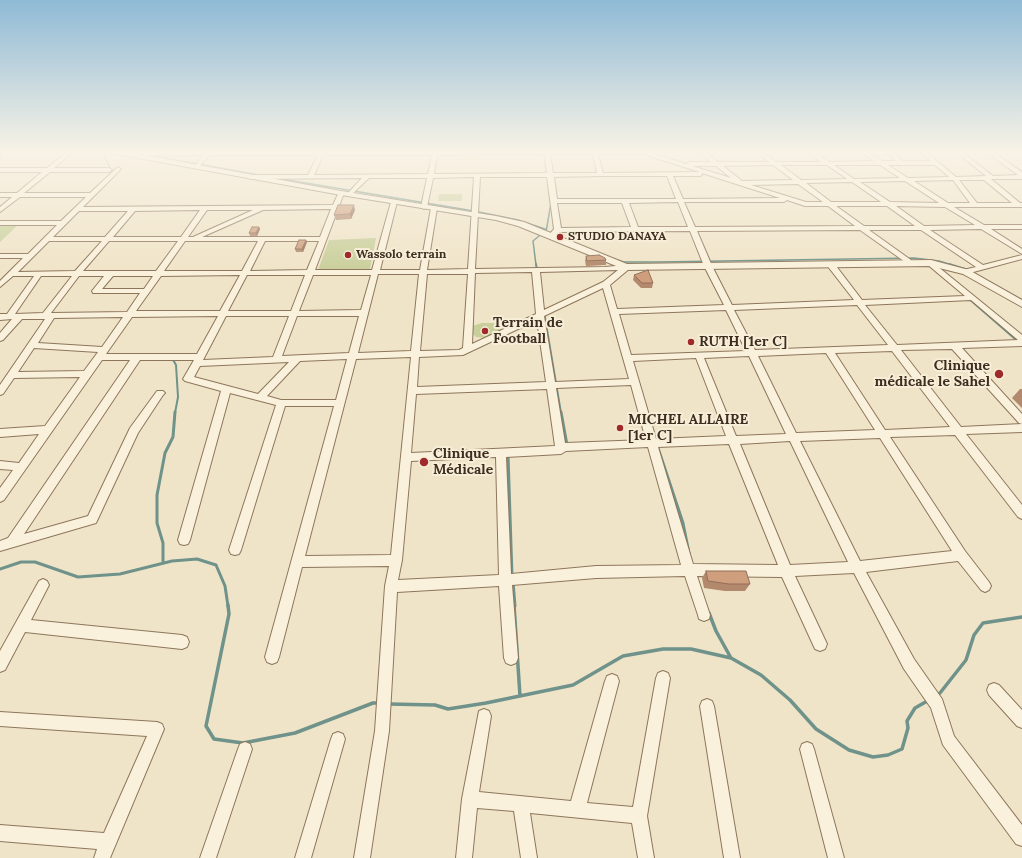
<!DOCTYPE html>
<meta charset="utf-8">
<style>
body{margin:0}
canvas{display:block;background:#f0e4c8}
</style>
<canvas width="1022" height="858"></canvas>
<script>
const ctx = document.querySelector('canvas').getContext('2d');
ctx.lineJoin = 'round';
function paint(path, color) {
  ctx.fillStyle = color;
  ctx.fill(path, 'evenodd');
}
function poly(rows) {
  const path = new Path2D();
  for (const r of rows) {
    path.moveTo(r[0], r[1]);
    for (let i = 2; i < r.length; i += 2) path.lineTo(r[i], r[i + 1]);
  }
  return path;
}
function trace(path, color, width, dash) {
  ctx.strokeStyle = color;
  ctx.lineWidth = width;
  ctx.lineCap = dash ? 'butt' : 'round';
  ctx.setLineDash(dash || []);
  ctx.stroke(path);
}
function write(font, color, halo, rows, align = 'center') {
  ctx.font = font + ' Lora,serif';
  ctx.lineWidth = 4;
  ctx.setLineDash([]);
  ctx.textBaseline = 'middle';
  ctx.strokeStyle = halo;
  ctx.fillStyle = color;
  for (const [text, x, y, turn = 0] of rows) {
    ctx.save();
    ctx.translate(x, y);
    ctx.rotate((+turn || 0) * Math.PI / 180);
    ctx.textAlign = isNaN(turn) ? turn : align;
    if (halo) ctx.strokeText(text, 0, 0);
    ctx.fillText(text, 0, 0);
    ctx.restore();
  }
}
const green = poly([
 [439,194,462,194,462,201,438,201],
 [0,225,18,225,0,242],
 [376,238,370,269,318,270,329,240],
 [482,323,499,323,501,330,486,338,476,337,471,332,472,326]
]);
const streamFar3 = poly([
 [105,152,104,155,112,172,107,177],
 [148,155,259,175],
 [276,178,474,211,518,220,545,229],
 [546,232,551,203],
 [614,259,624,262,658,262,914,258,939,261,952,265],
 [536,265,533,241,539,236]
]);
const streamFar2 = poly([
 [536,264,537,270],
 [949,264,965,269],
 [972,272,995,285],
 [968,298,1022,345],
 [544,312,561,413],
 [172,358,176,365,178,397,175,413]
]);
const streamFar1 = poly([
 [561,412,567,445],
 [658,448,683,523,689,553],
 [508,455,512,576],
 [163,563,163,543,157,523,157,495,165,453,173,437,175,412],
 [0,569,21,562,35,562,78,577,120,574,172,561,197,559,216,565,225,586,228,606],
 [513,581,515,606]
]);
const stream = poly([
 [228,605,229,614,206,726,214,739,243,743,295,733,373,703,380,703],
 [514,605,520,696],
 [709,613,716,631,731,658],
 [936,695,940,693,966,660,974,635,983,623,1022,617],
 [389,704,435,705,448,709,486,703,573,685,623,656,663,649,691,649,731,658,761,675,790,700,816,729,849,750,873,757,888,755,902,749,908,728,907,721,915,708,929,700]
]);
const minor = poly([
 [2,152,8,152,0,158,2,152],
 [67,152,73,152,54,168,109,168,112,170,109,172,50,172,24,193,90,193,118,167,121,169,83,207,333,205,339,192,343,192,344,193,315,270,372,270,391,202,394,200,397,202,380,270,420,270,431,208,434,206,437,208,427,270,468,269,474,177,433,178,427,207,424,209,421,207,427,178,369,178,350,196,348,195,348,193,362,178,250,179,247,177,250,175,308,175,318,155,209,155,197,169,194,167,203,155,130,156,127,154,130,152,648,152,686,164,689,162,711,162,699,152,705,152,718,162,769,162,756,152,762,152,776,162,821,162,808,152,815,152,829,162,874,161,860,152,867,152,882,161,896,161,886,152,892,152,903,161,931,161,920,152,926,152,956,177,986,176,956,152,962,152,993,176,1018,175,986,152,993,152,1022,172,1022,179,991,179,1020,203,1022,203,1022,207,954,207,984,225,1022,225,1022,229,991,229,1022,249,1022,254,981,229,930,230,983,265,1022,255,1022,259,966,274,963,274,963,270,976,267,921,230,869,230,911,260,912,262,908,264,860,230,697,231,712,266,732,305,854,300,826,264,830,262,833,262,862,300,965,296,928,265,927,263,931,261,1022,335,1022,346,962,348,1022,414,1022,424,1019,423,952,349,901,350,961,427,1022,424,1022,432,966,434,1022,505,1022,519,1018,517,955,435,890,437,965,551,989,582,991,586,989,590,985,592,981,590,958,561,866,572,914,659,942,699,954,736,1022,825,1022,846,1016,844,943,745,931,708,904,669,854,573,795,576,827,644,825,649,820,651,815,649,782,577,697,576,710,615,709,619,704,621,699,619,698,615,685,576,596,578,512,585,518,658,516,663,511,665,506,663,504,658,499,586,397,592,389,731,370,858,354,858,375,731,385,586,389,566,302,567,279,657,277,662,272,664,267,662,265,657,334,406,285,406,241,550,239,554,235,555,231,554,229,550,276,405,230,393,190,540,188,544,184,545,180,544,178,540,221,391,185,381,183,379,194,360,140,360,24,534,88,516,130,428,157,391,163,391,165,393,163,395,138,433,96,523,0,551,0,541,8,538,130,360,102,360,4,500,0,502,0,488,13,470,0,469,0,461,19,463,39,434,0,437,0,429,45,426,80,377,14,378,3,394,0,395,0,385,45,319,22,319,3,340,0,341,0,333,12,319,0,320,0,314,7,314,34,276,13,276,0,287,0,281,23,258,0,258,0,254,28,254,57,225,0,225,0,221,61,221,86,197,20,197,0,212,0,207,12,197,0,197,0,193,17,193,42,172,0,172,0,168,47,168,67,152],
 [544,154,547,173,434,174,437,155,544,154],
 [550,154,593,154,597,173,553,173,550,154],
 [598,154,643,154,700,172,603,173,598,154],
 [323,155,432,155,428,174,314,175,323,155],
 [773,165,793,180,742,181,723,166,773,165],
 [781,165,827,165,847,179,801,180,781,165],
 [834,165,880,165,900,178,854,179,834,165],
 [888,165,935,165,949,177,908,178,888,165],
 [692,166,716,166,731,178,692,166],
 [702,173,780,198,683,199,673,176,700,176,702,175,702,173],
 [600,176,667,176,676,199,557,199,554,177,600,176],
 [480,177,547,177,554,229,549,235,549,237,553,237,560,232,690,231,704,266,724,305,617,309,610,285,629,269,630,267,626,265,605,267,475,269,480,177],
 [953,180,970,203,948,203,914,181,953,180],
 [959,180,984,180,1012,203,977,203,959,180],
 [905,181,939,203,890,202,860,182,905,181],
 [852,182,881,202,831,202,806,183,852,182],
 [798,184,823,202,806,202,751,185,798,184],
 [787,200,805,206,828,206,855,226,695,227,684,202,784,202,787,200],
 [678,202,688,227,638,227,629,203,678,202],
 [557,203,622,203,631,227,561,228,557,203],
 [836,206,887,206,915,226,864,226,836,206],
 [896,206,945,207,975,225,924,226,896,206],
 [331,209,320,237,202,237,263,210,331,209],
 [200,210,181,237,113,237,135,211,200,210],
 [207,210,253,210,193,237,188,237,207,210],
 [79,211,128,211,105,237,53,237,79,211],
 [49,241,102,241,75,271,18,272,49,241],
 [109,241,178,241,156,271,83,271,109,241],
 [185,241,258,241,242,271,164,271,185,241],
 [265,241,319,241,307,270,250,271,265,241],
 [618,270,603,282,544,310,540,272,618,270],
 [532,272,536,314,472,344,475,273,532,272],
 [378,274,419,274,411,351,358,353,378,274],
 [427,274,468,274,463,348,459,350,420,351,427,274],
 [240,275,220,311,136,311,161,276,240,275],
 [247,275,305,275,291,311,228,311,247,275],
 [313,275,371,275,361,310,299,311,313,275],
 [41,276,72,276,43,313,15,314,41,276],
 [79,276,104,276,92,291,93,293,140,293,127,312,51,313,79,276],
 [113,276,153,276,144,289,102,289,113,276],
 [603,288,629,379,555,382,544,316,603,288],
 [971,300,1018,340,897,345,865,305,971,300],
 [857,305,888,345,755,350,734,310,857,305],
 [726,310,746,351,631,355,619,314,726,310],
 [218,316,197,354,106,354,132,317,218,316],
 [226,316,289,316,273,357,203,360,226,316],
 [297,316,359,316,349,353,282,356,297,316],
 [123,317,102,347,38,343,54,318,123,317],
 [537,320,546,382,417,387,419,357,463,355,537,320],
 [34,348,98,352,84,371,18,372,34,348],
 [892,351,950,427,885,430,835,353,892,351],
 [826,353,875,430,796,433,758,356,826,353],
 [749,356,786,434,736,436,704,358,749,356],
 [411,357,391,555,305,556,356,359,411,357],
 [696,358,726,436,656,439,633,361,696,358],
 [347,359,336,400,281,400,267,396,300,361,347,359],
 [289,362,258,394,194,377,200,366,289,362],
 [631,385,646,440,565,443,556,388,631,385],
 [547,389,555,446,411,453,416,394,547,389],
 [880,438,952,551,860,561,800,441,880,438],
 [790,441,848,562,790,565,740,444,790,441],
 [729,444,778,565,693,564,658,447,729,444],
 [648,447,681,565,596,566,511,574,506,457,561,454,566,451,648,447],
 [496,457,499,575,398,580,402,560,411,461,496,457],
 [43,579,47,581,49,585,31,620,182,635,187,637,189,642,187,647,182,649,25,632,5,670,0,672,0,651,39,581,43,579],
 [663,671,668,673,670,678,647,816,654,858,638,858,632,823,530,813,537,858,521,858,514,811,477,808,472,858,456,858,462,799,479,711,484,709,489,711,491,716,479,792,571,801,605,681,607,676,612,674,617,676,619,681,587,803,633,807,656,678,658,673,663,671],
 [994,683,999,685,1022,710,1022,728,1017,726,989,695,987,690,989,685,994,683],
 [707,699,712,701,714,706,740,858,724,858,700,706,702,701,707,699],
 [0,712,157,722,162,724,164,729,110,858,94,858,97,849,0,841,0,825,104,833,147,736,0,726,0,712],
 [338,732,343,734,345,739,311,858,295,858,331,739,333,734,338,732],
 [245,742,250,744,252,749,216,858,200,858,238,749,240,744,245,742],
 [807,742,812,744,814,749,844,858,828,858,800,749,802,744,807,742]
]);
const tertiary = poly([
 [113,152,127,152,341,191,496,216,524,222,627,264,931,260,969,270,1022,300,1022,307,963,274,931,266,626,270,518,226,496,220,341,195,116,154,113,152]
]);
const wall = poly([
 [355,210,351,219,336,220,334,215],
 [259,227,260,229,257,236,250,236,249,233],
 [306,240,307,242,303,252,296,252,295,249],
 [586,256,606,260,606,265,586,266,585,261],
 [634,275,653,283,652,288,641,288,633,280],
 [1020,389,1022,389,1022,408,1012,398],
 [706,571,750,584,745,591,725,591,704,588,702,578]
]);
const shadedWall = poly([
 [354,205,355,210,351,219,350,214],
 [259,227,260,229,257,236,256,233],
 [306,240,307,242,303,252,302,249]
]);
const building = poly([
 [338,205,354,205,350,214,334,215,338,205],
 [252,227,259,227,256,233,249,233,252,227],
 [299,240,306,240,302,249,295,249,299,240],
 [599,255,605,258,606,260,587,261,586,256,599,255],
 [648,270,653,283,642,283,634,275,648,270],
 [706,571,746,571,750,584,729,584,708,581,706,571]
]);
const markers = [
 [560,237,4,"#9e2a2b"],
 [348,255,4,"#9e2a2b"],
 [485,331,4,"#9e2a2b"],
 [691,342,4,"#9e2a2b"],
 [999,374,5,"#9e2a2b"],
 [620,428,4,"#9e2a2b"],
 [424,462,5,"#9e2a2b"]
];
const farPoinames = [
 ["STUDIO DANAYA",568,237],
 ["Wassolo terrain",356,255]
];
const poiNames = [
 ["Terrain de",493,323],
 ["Football",493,339],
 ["RUTH [1er C]",699,342],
 ["Clinique",990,366,"right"],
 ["médicale le Sahel",990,382,"right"],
 ["MICHEL ALLAIRE",628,420],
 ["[1er C]",628,436],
 ["Clinique",433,454],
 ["Médicale",433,470]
];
paint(green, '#c9cf9b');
trace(streamFar3, '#6f938a', 1.5);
trace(streamFar2, '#6f938a', 2);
trace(streamFar1, '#6f938a', 3);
trace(stream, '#6f938a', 3.5);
trace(minor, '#8d765c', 2);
trace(tertiary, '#8d765c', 2);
paint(minor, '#faf1dc');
paint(tertiary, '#faf1dc');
paint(wall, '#b2896c');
paint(shadedWall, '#916f58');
paint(building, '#cf9f7d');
trace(building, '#916f58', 1);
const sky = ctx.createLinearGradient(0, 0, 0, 272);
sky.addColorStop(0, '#8fbad6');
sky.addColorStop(0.56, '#f8f3e6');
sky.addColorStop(1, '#f8f3e600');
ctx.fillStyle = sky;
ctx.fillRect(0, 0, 1022, 272);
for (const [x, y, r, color] of markers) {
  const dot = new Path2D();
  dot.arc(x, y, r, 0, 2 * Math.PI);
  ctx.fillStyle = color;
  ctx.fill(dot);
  trace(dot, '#f7eed8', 1.5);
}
write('bold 12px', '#3d2e20', '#f7eed8', farPoinames, 'left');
write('bold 14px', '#3d2e20', '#f7eed8', poiNames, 'left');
</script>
